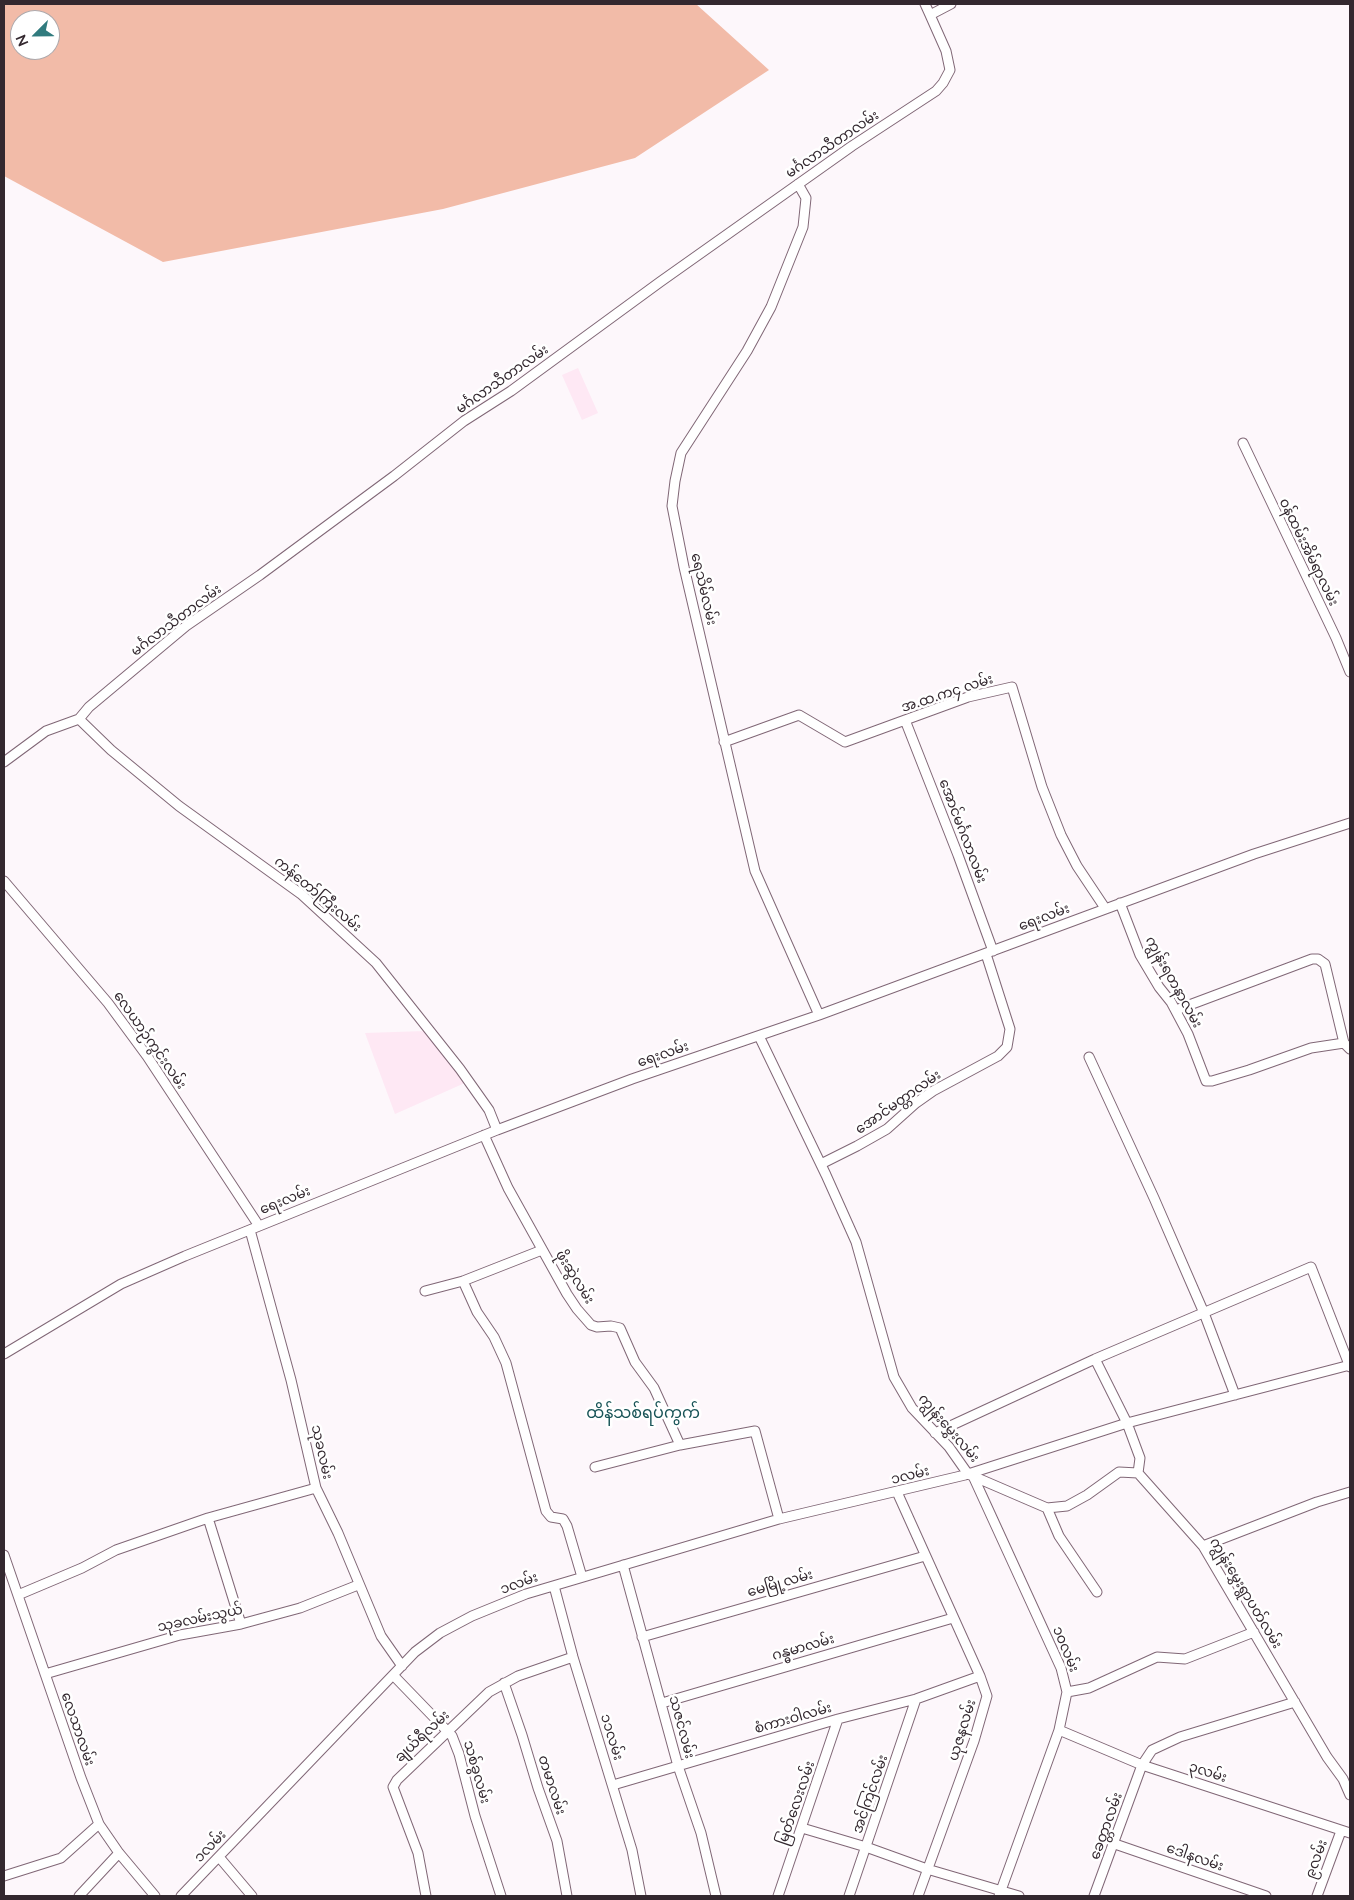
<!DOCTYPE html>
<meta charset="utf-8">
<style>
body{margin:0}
#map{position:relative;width:1354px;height:1900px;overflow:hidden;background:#fdf7fb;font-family:Lato,sans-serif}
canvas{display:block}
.frame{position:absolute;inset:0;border:5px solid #33282f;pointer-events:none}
.north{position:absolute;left:10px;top:10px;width:50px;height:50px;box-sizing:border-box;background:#fff;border:1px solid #ada9ac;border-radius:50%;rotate:247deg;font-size:14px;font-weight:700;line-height:20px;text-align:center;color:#33282f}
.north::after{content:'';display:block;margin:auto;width:18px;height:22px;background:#317b7e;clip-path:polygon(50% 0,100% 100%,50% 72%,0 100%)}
</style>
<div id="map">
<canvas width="1354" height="1900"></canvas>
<div class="frame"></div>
<div class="north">N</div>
</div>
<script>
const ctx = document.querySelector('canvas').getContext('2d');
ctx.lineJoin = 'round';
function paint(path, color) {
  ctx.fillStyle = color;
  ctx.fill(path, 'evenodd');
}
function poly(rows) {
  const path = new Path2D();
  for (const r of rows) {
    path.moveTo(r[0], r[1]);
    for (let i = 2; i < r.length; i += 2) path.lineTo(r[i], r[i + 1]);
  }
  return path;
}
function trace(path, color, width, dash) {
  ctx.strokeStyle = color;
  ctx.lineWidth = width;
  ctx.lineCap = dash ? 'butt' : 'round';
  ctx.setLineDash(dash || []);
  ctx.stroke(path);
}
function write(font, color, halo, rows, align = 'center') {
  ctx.font = font + ' Lato,"Noto Sans Myanmar",sans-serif';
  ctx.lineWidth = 5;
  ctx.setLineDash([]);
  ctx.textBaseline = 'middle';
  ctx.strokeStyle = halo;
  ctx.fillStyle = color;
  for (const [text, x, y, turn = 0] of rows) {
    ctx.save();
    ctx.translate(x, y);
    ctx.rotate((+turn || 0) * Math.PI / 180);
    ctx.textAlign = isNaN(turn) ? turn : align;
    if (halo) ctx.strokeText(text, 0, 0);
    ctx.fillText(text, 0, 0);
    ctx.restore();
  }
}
const built = poly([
 [578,368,598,413,582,420,562,375],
 [425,1031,467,1082,395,1114,365,1033]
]);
const green = poly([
 [4,4,696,4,769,70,635,158,443,209,163,262,4,176],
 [20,20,50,20,50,50,20,50]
]);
const minor = poly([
 [925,4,930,15],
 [798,184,806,198,803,227,771,307,747,351,681,453,675,481,672,506,684,567,755,871,819,1015],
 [1243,443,1336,638,1350,672],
 [79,719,111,750,179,806,301,894,376,963,460,1069,489,1110,497,1130],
 [905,720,958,855,993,951],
 [724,742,799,715,845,742,968,697,1012,687,1042,787,1061,835,1077,866,1105,908],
 [4,762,46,731,79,719,89,707,186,626,260,575,394,476,464,421,511,391,660,282,852,146,936,91,943,83,950,70,946,51,930,15,951,4],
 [4,881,108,1003,147,1056,259,1226],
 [1120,903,1140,955,1159,987,1171,1002,1188,1034,1206,1081,1212,1081,1249,1070,1311,1048,1344,1043],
 [1176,1010,1312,959,1318,959,1325,964,1344,1043,1350,1049],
 [759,1036,826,1175,856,1242,894,1377,912,1408,949,1447,968,1474],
 [1089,1057,1154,1198,1204,1313,1235,1395],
 [484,1135,508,1188,567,1294,577,1309,591,1325,597,1327,611,1326,620,1328,635,1362,654,1388,680,1445,755,1431,779,1519],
 [821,1164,857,1146,887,1129,916,1103,933,1091,998,1056,1007,1047,1010,1029,986,954],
 [250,1230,291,1380,316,1488,338,1533,381,1636,402,1666],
 [463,1281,477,1312,494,1337,506,1363,546,1511,551,1517,563,1519,567,1526,582,1577],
 [425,1291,463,1281,542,1250],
 [4,1354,121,1284,185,1256,497,1130,632,1079,819,1015,1254,854,1350,823],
 [1095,1359,1127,1423,1140,1458,1138,1473],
 [935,1433,1095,1359,1311,1267,1350,1367],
 [595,1467,680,1445],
 [968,1474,1047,1508,1067,1506,1087,1495,1119,1472,1138,1473,1203,1546,1327,1757,1343,1779,1350,1795],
 [973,1476,1061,1668,1067,1692,1059,1730,999,1896],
 [897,1492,980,1676,987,1696,974,1741,918,1896],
 [1047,1508,1059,1536,1097,1592],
 [208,1518,241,1624],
 [1203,1546,1317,1502,1350,1492],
 [4,1555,81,1778,99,1824,119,1853,155,1896],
 [623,1565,678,1766,701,1833,716,1896],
 [554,1586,573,1657,632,1850,641,1896],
 [18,1595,82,1568,116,1550,208,1518,316,1488],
 [642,1637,925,1556],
 [45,1674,180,1635,241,1624,300,1608,358,1585],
 [393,1675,452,1736,459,1754,475,1816,501,1896],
 [504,1683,522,1735,538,1788,557,1841,567,1896],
 [1067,1692,1089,1688,1157,1657,1185,1659,1254,1632],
 [662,1703,953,1618],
 [1059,1730,1142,1765,1350,1833],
 [613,1785,838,1719,916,1699,980,1676],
 [802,1828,866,1847,927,1869,1019,1896],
 [1115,1844,1266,1896],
 [219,1857,252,1896],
 [4,1876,61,1858,99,1824],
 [79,1896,119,1853],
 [181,1896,415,1652,440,1633,472,1616,526,1594,779,1519,965,1475,1127,1423,1350,1365],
 [426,1896,418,1853,393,1787,397,1780,489,1692,518,1676,573,1657],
 [778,1896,838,1719],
 [849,1896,916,1699],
 [1094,1896,1142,1765,1152,1750,1180,1737,1295,1702],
 [1317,1896,1341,1831]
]);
const streetNames = [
 ["မင်္ဂလာသီတာလမ်း",832,144,-34],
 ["မင်္ဂလာသီတာလမ်း",502,379,-35],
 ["၀န်ထမ်းအိမ်ရာလမ်း",1309,552,64],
 ["ရေသိမ်လမ်း",704,589,77],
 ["မင်္ဂလာသီတာလမ်း",176,620,-37],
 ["အ.ထ.က၄ လမ်း",947,693,-18],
 ["အောင်မင်္ဂလာလမ်း",963,831,69],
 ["ကန်တော်ကြီးလမ်း",318,894,40],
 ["ရေးလမ်း",1044,917,-21],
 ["ကျွန်းရတနာလမ်း",1174,982,61],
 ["လေယာဉ်ကွင်းလမ်း",150,1040,55],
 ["ရေးလမ်း",663,1054,-19],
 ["အောင်မတ္တာလမ်း",898,1102,-35],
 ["ရေးလမ်း",285,1200,-22],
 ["ဖိုးဆွဲလမ်း",575,1277,58],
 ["ကျွန်းမွှေးလမ်း",949,1428,49],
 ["သုခလမ်း",322,1452,77],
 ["၁လမ်း",910,1475,-14],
 ["၁လမ်း",519,1583,-20],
 ["မေမြို့လမ်း",780,1583,-16],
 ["ကျွန်းမွှေးရွာပတ်လမ်း",1246,1593,59],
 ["သုခလမ်းသွယ်",200,1618,-12],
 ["ဂန္ဓမာလမ်း",803,1647,-16],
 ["၁၀လမ်း",1066,1649,68],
 ["စံကားဝါလမ်း",793,1718,-16],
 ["သဇင်လမ်း",682,1727,75],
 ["လေသာလမ်း",78,1729,71],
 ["ယုဇနလမ်း",962,1730,-73],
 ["ချယ်ရီလမ်း",422,1736,-43],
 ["၁၁လမ်း",612,1737,73],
 ["သစ်ခွလမ်း",477,1772,74],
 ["၃လမ်း",1208,1772,18],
 ["တမာလမ်း",552,1785,72],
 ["အင်ကြင်လမ်း",870,1794,-71],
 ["မြတ်လေးလမ်း",796,1803,-71],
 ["ခေတ္တာလမ်း",1106,1826,-70],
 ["၁လမ်း",210,1846,-46],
 ["ဒေါနလမ်း",1195,1857,19],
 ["၉လမ်း",1316,1859,-70]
];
const quarterNames = [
 ["ထိန်သစ်ရပ်ကွက်",643,1413]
];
paint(built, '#fee8f4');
paint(green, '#f2bba8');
trace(minor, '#806776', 11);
trace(minor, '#fff', 9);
write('14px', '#33282f', '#fff', streetNames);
write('16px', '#185457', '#fff', quarterNames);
</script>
